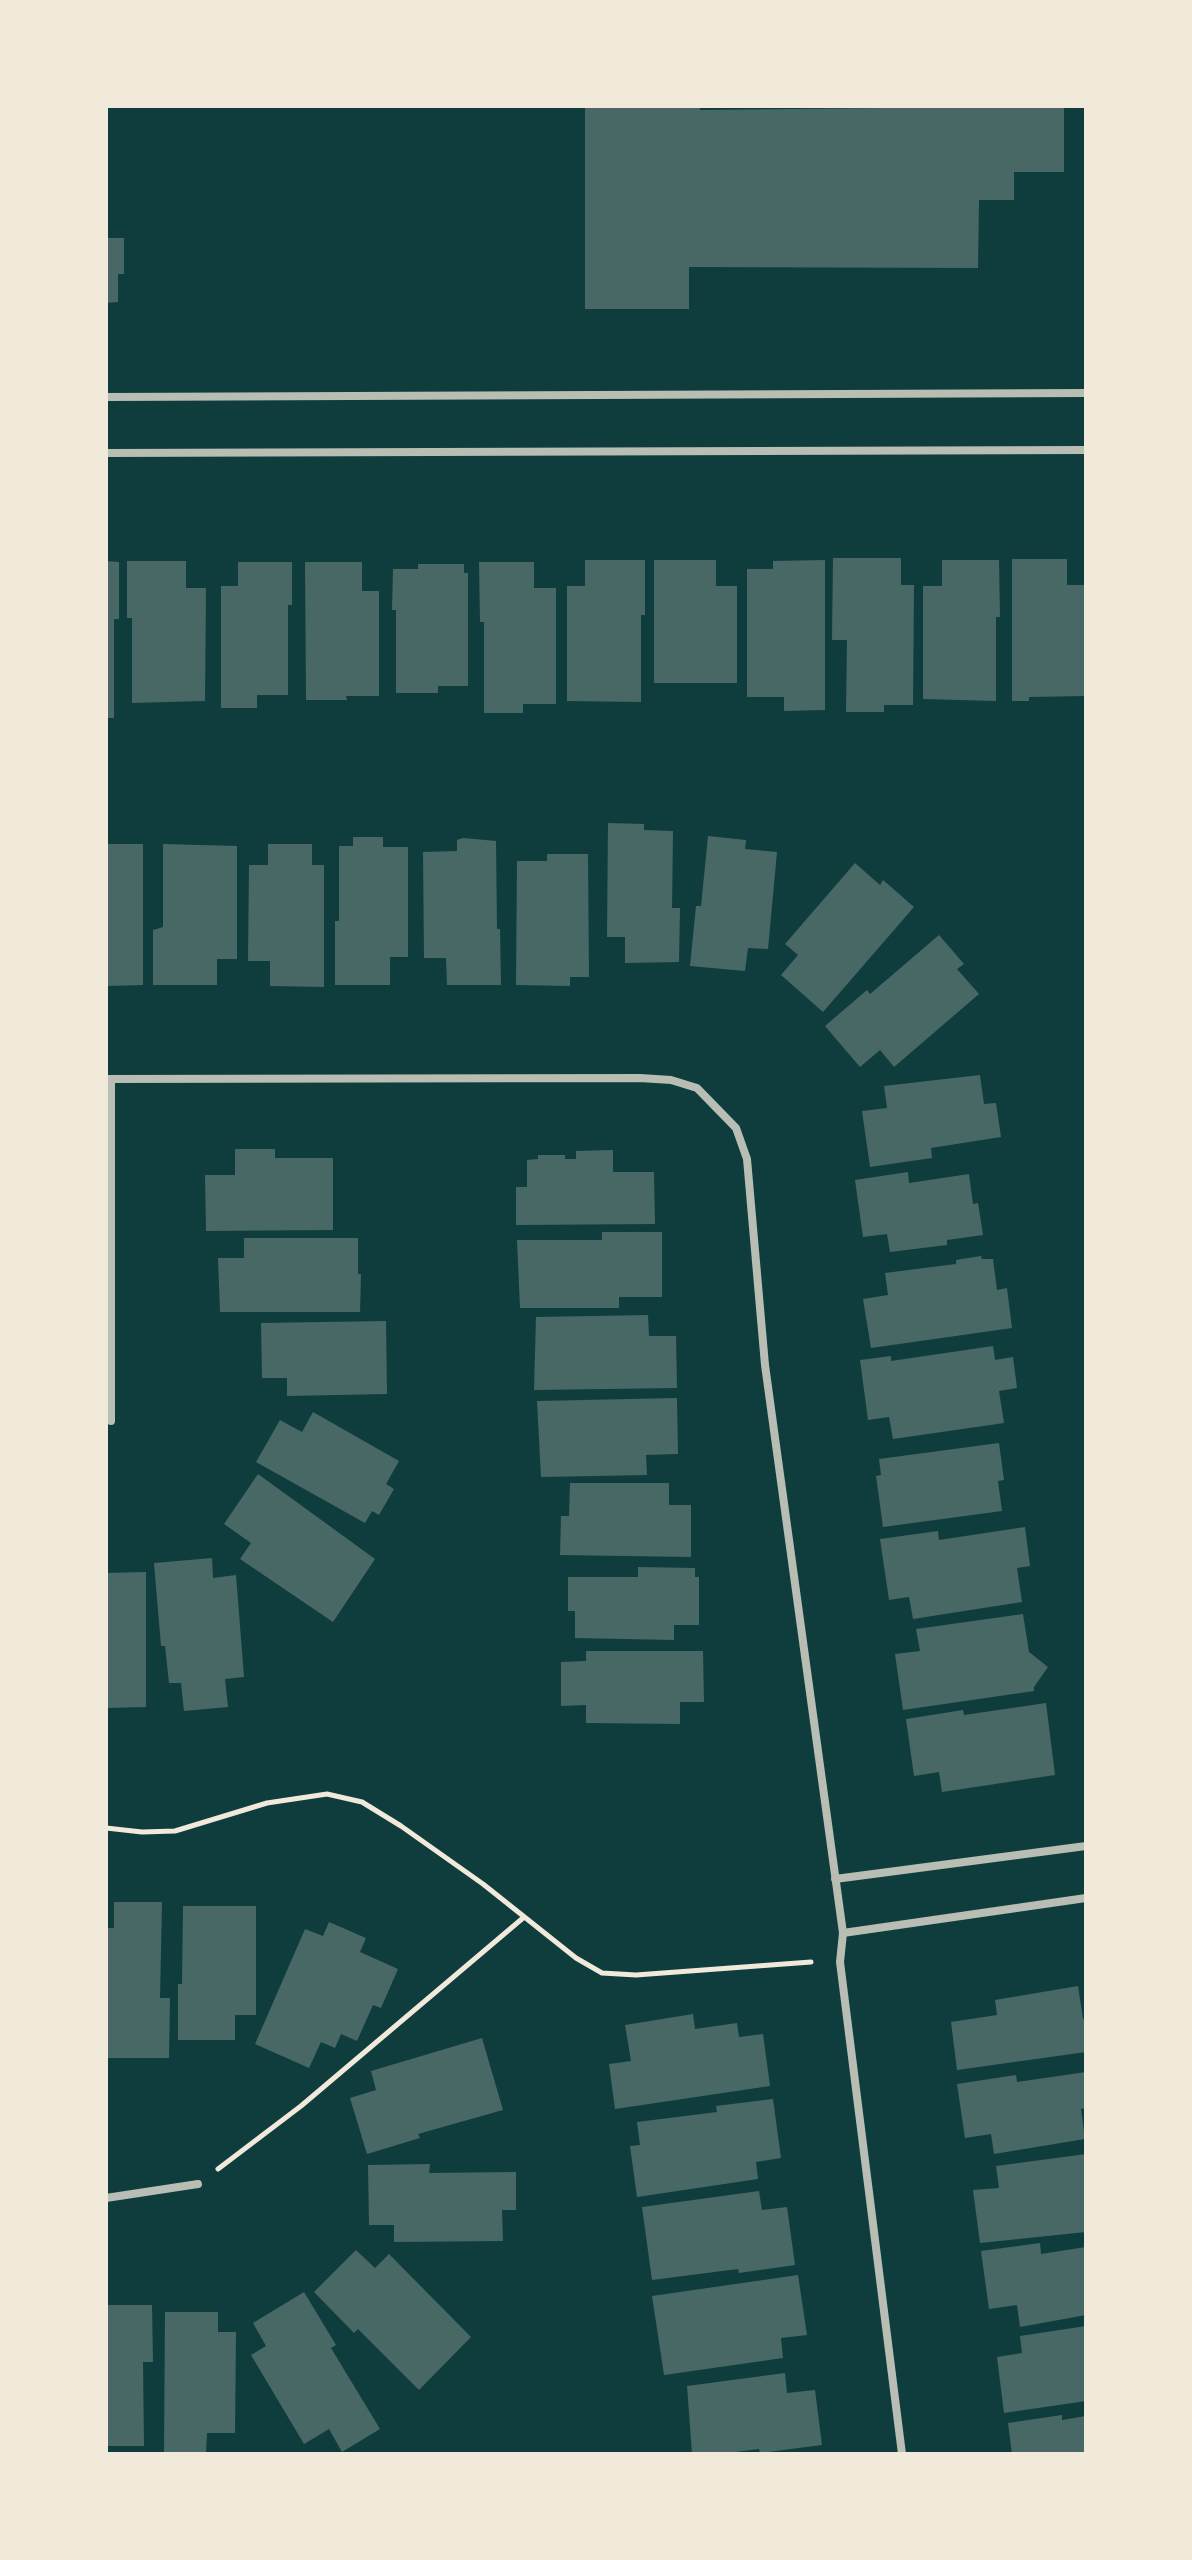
<!DOCTYPE html>
<style>
body{margin:0}
#map{position:relative;width:1192px;height:2560px;overflow:hidden;background:#0f3d3e;font-family:"Zilla Slab",serif}
canvas{display:block}
.frame{position:absolute;inset:0;border:108px solid #f1e9da;pointer-events:none}
</style>
<div id="map">
<canvas width="1192" height="2560"></canvas>
<div class="frame"></div>
</div>
<script>
const ctx = document.querySelector('canvas').getContext('2d');
ctx.lineJoin = 'round';
function paint(path, color) {
  ctx.fillStyle = color;
  ctx.fill(path, 'evenodd');
}
function poly(rows) {
  const path = new Path2D();
  for (const r of rows) {
    path.moveTo(r[0], r[1]);
    for (let i = 2; i < r.length; i += 2) path.lineTo(r[i], r[i + 1]);
  }
  return path;
}
function trace(path, color, width, dash) {
  ctx.strokeStyle = color;
  ctx.lineWidth = width;
  ctx.lineCap = dash ? 'butt' : 'round';
  ctx.setLineDash(dash || []);
  ctx.stroke(path);
}
const building = poly([
 [585,106,700,106,700,110,1064,106,1064,172,1014,172,1014,200,979,200,978,268,689,267,689,309,585,309],
 [106,238,124,238,124,274,118,274,118,302,106,303],
 [833,558,901,558,901,585,914,585,913,705,884,705,884,712,846,712,847,640,832,640],
 [1012,559,1067,559,1067,585,1085,585,1085,696,1029,697,1029,701,1012,701],
 [585,560,645,560,645,615,641,615,641,702,567,701,567,586,585,586],
 [654,560,716,560,716,586,737,586,737,683,654,683],
 [825,560,825,710,784,711,784,697,747,697,747,569,773,569,773,561],
 [942,560,999,560,1000,617,996,617,996,701,923,699,923,586,942,586],
 [106,561,119,562,119,619,114,619,114,718,106,718],
 [127,561,186,561,186,588,206,588,205,701,132,703,132,618,127,618],
 [238,562,292,562,292,605,288,605,288,695,257,695,257,708,221,708,221,586,238,586],
 [305,562,362,562,362,591,379,591,379,696,346,696,347,700,306,700],
 [479,562,534,562,534,588,556,588,556,704,523,704,523,713,484,713,484,622,480,622],
 [418,564,464,564,464,573,468,573,468,686,438,686,438,693,396,693,396,610,392,610,393,569,418,569],
 [608,823,644,824,644,830,673,831,672,908,680,908,679,962,625,963,625,937,607,937],
 [708,836,746,840,745,849,777,852,768,949,748,948,745,971,690,966,696,906,701,906],
 [353,837,383,837,383,847,408,847,408,957,390,957,390,985,335,985,335,921,339,921,339,846,353,846],
 [463,838,496,841,497,929,500,929,501,985,447,985,446,958,424,958,423,852,457,851,457,840],
 [106,844,143,844,143,985,106,986],
 [163,844,237,846,237,959,217,959,217,985,153,985,153,930,163,927],
 [268,844,312,844,312,865,324,865,324,987,270,986,270,961,248,961,249,865,268,865],
 [547,854,588,854,589,977,570,977,570,986,516,985,517,861,547,861],
 [855,863,880,885,883,880,914,907,823,1012,781,975,798,955,785,944],
 [939,935,964,964,957,969,979,994,894,1067,880,1050,860,1067,825,1026,867,990,870,994],
 [980,1075,984,1104,996,1103,1001,1137,931,1148,932,1158,870,1167,862,1111,887,1108,884,1086],
 [235,1149,275,1149,275,1158,333,1158,333,1230,206,1231,205,1175,235,1175],
 [613,1150,613,1172,654,1172,655,1224,516,1225,516,1187,527,1187,527,1160,538,1159,538,1155,565,1155,565,1159,576,1159,576,1151],
 [908,1172,909,1183,969,1174,973,1204,978,1203,983,1235,947,1240,947,1245,890,1252,887,1234,863,1237,855,1180],
 [602,1232,662,1232,662,1297,619,1297,619,1308,520,1308,517,1240,602,1240],
 [244,1238,358,1238,358,1274,361,1274,360,1312,220,1312,218,1258,244,1258],
 [981,1256,982,1259,993,1259,997,1290,1007,1288,1012,1328,871,1348,863,1299,888,1295,885,1273,956,1264,956,1260],
 [648,1315,649,1336,676,1336,677,1388,534,1390,536,1317],
 [386,1321,387,1394,287,1396,287,1378,262,1378,261,1323],
 [993,1346,995,1360,1013,1357,1017,1388,999,1391,1004,1423,893,1439,889,1417,868,1420,860,1360,891,1356,891,1361],
 [677,1398,678,1454,646,1455,647,1475,541,1477,537,1401],
 [313,1412,399,1461,386,1484,394,1489,379,1515,372,1511,365,1523,256,1462,280,1420,302,1432],
 [999,1443,1004,1480,998,1481,1002,1511,883,1527,876,1476,881,1475,879,1459],
 [258,1474,375,1559,333,1622,240,1559,251,1543,224,1524],
 [570,1483,669,1483,669,1505,691,1505,691,1557,560,1555,561,1516,569,1516],
 [1025,1527,1030,1566,1017,1568,1022,1602,913,1619,909,1597,889,1600,880,1539,938,1531,939,1540],
 [212,1558,213,1578,236,1575,244,1677,225,1679,228,1707,184,1711,181,1683,169,1683,165,1646,161,1646,154,1563],
 [638,1567,695,1568,695,1577,699,1577,699,1625,674,1625,674,1640,575,1638,575,1611,568,1611,568,1577,638,1577],
 [146,1572,146,1707,106,1708,106,1573],
 [1023,1614,1029,1652,1048,1667,1034,1687,1034,1691,903,1710,895,1654,920,1651,916,1629],
 [586,1651,703,1651,704,1702,680,1702,680,1724,586,1723,586,1705,561,1706,561,1662,586,1661],
 [1046,1703,1055,1775,942,1792,939,1772,914,1776,906,1719,963,1710,964,1715],
 [114,1902,162,1902,160,1998,170,1998,169,2058,106,2058,106,1928,114,1928],
 [183,1906,256,1906,256,2015,235,2015,235,2040,178,2040,178,1984,182,1984],
 [329,1922,366,1938,360,1952,398,1969,381,2008,373,2005,357,2041,341,2034,335,2048,321,2042,309,2068,255,2044,305,1929,323,1936],
 [1078,1986,1083,2019,1086,2019,1086,2052,957,2070,951,2022,997,2015,995,2000],
 [693,2014,695,2029,737,2023,739,2037,763,2034,770,2086,615,2109,609,2064,631,2061,625,2025],
 [482,2038,503,2110,418,2134,420,2138,367,2154,350,2098,376,2090,371,2071],
 [1086,2072,1086,2108,1081,2109,1085,2139,994,2154,991,2134,965,2138,957,2084,1016,2075,1017,2082],
 [773,2099,781,2158,756,2162,758,2179,637,2197,630,2146,640,2145,637,2122,717,2112,716,2106],
 [1086,2154,1086,2232,980,2243,973,2190,999,2188,996,2166],
 [430,2164,429,2173,516,2172,516,2210,502,2210,503,2241,394,2242,394,2225,369,2225,368,2165],
 [759,2191,762,2210,787,2207,795,2265,739,2273,738,2269,652,2280,642,2207],
 [1040,2243,1041,2254,1086,2247,1086,2315,1020,2327,1017,2305,989,2309,981,2251],
 [356,2250,375,2268,389,2254,471,2337,419,2390,358,2329,354,2333,314,2292],
 [798,2275,807,2335,781,2338,783,2358,664,2375,652,2296],
 [304,2292,336,2345,331,2348,380,2429,342,2452,329,2429,304,2444,251,2355,266,2346,253,2323],
 [106,2305,152,2305,153,2362,143,2362,144,2446,108,2446,106,2444],
 [165,2312,218,2312,218,2332,236,2332,235,2433,207,2433,206,2454,164,2454],
 [1086,2326,1086,2401,1004,2413,997,2357,1022,2353,1020,2336],
 [785,2373,787,2393,815,2390,822,2445,760,2453,759,2449,719,2454,692,2454,687,2386],
 [1062,2415,1062,2420,1086,2416,1086,2454,1012,2454,1008,2423]
]);
const path = poly([
 [106,1828,142,1832,175,1831,267,1803,327,1794,362,1802,401,1826,483,1884,576,1958,602,1973,636,1975,811,1962],
 [218,2169,301,2106,523,1918]
]);
const minor = poly([
 [106,397,1086,393],
 [106,453,1086,450],
 [106,1079,640,1078,671,1080,697,1088,736,1128,747,1159,765,1365,843,1933,840,1962,902,2454],
 [111,1421,111,1079],
 [835,1879,1086,1846],
 [843,1933,1086,1898],
 [106,2198,198,2184]
]);
paint(building, '#486865');
trace(path, '#f1e9da', 5);
trace(minor, '#b8beb3', 8);
</script>
